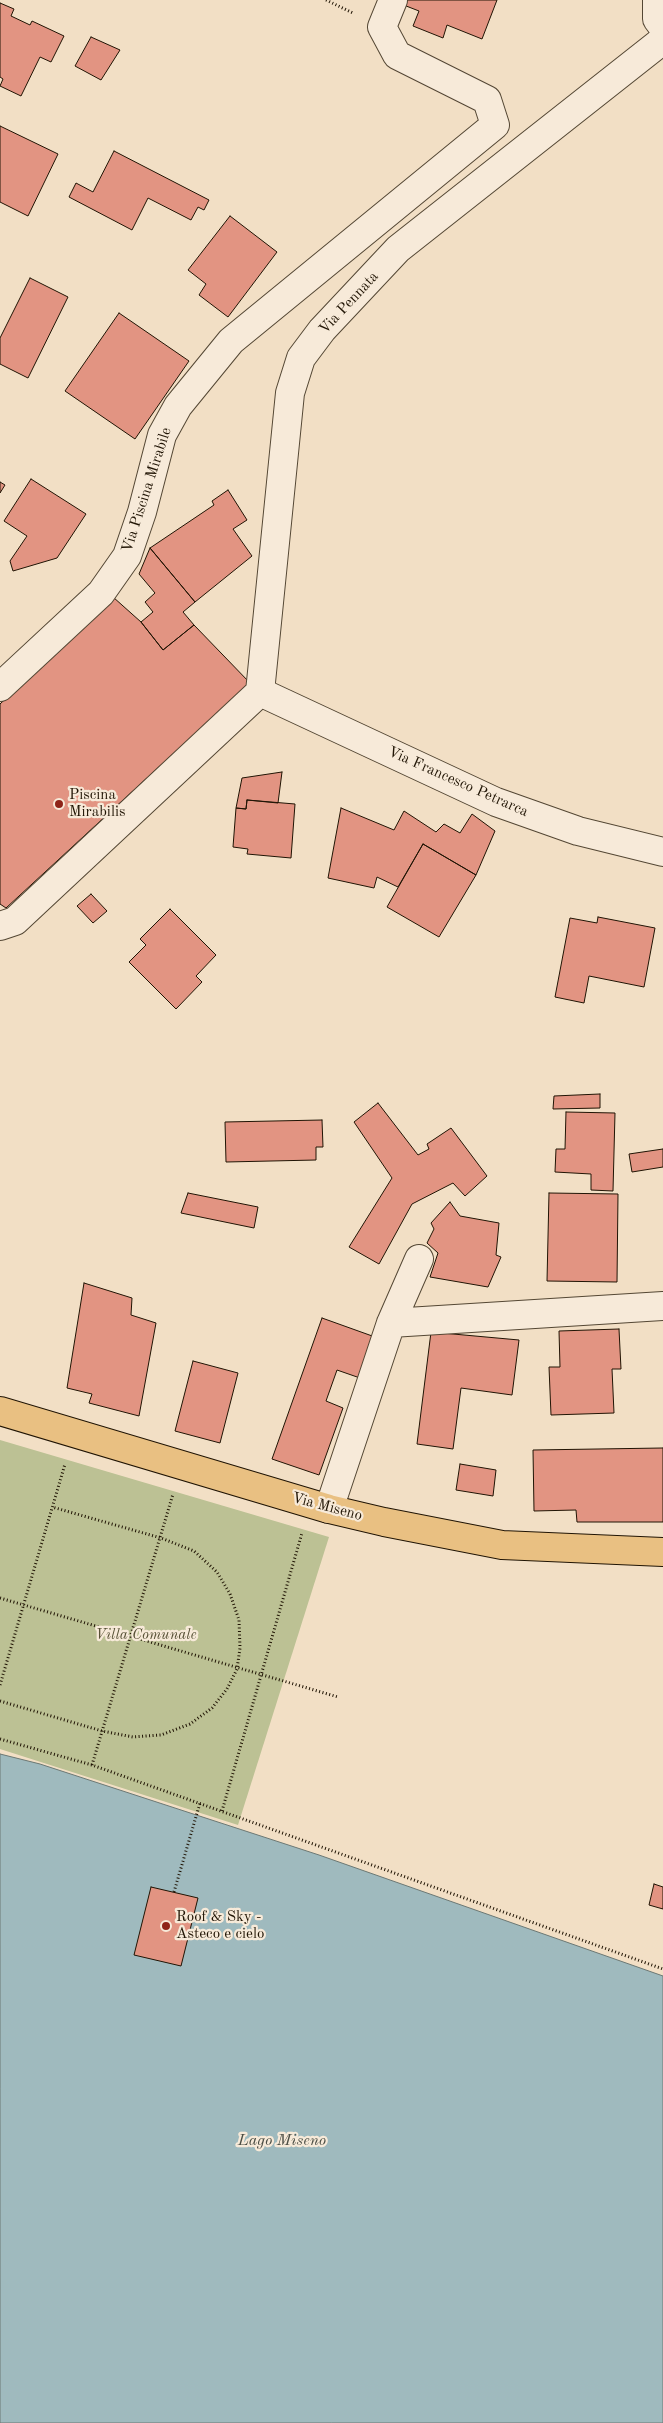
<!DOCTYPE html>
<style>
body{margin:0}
canvas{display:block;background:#f2dfc5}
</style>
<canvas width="663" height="2423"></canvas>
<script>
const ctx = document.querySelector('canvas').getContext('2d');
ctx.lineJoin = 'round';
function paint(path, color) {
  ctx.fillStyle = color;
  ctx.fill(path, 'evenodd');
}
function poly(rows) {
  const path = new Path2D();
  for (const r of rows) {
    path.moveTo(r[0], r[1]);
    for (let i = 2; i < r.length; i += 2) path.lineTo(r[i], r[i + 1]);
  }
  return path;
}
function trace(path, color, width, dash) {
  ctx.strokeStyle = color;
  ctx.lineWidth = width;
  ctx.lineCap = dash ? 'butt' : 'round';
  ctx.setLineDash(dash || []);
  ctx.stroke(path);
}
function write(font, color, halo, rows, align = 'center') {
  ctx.font = font + ' "Old Standard TT",serif';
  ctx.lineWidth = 4.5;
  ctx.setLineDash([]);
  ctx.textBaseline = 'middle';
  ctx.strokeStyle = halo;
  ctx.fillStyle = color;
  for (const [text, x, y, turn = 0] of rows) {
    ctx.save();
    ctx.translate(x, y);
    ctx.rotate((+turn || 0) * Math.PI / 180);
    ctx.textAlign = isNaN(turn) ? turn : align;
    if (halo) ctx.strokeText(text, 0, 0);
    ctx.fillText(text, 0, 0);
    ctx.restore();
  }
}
const green = poly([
 [0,1440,329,1537,238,1825,0,1749]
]);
const water = poly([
 [0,1754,40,1764,319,1855,663,1976,663,2423,0,2423,0,1754]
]);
const building = poly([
 [402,0,497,0,482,39,447,25,443,38,413,26,419,11,401,4,402,0],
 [0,3,14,9,11,16,30,25,32,21,64,36,51,62,40,57,21,96,0,86,3,79,0,77,0,3],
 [91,37,120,50,101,80,75,66,91,37],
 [0,126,58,154,28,216,0,202,0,126],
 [114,151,209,200,204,210,198,207,191,220,148,198,132,230,69,197,76,183,93,192,114,151],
 [230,216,277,252,228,317,199,295,206,284,188,270,230,216],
 [30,278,68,297,28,378,0,364,0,338,30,278],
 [119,313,189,361,135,439,65,391,119,313],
 [31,479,86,514,57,558,13,571,10,561,27,536,4,521,31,479],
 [0,482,5,485,0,493,0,482],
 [228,490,247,520,233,529,252,556,195,602,150,548,214,505,212,501,228,490],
 [150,548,195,602,183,612,194,625,163,650,141,622,153,612,145,602,155,593,139,574,150,548],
 [113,597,141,622,163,650,194,625,250,683,6,908,0,904,0,704,113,597],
 [282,772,278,803,247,800,246,809,236,808,242,778,282,772],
 [247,800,295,804,291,858,247,854,248,849,233,847,236,808,246,809,247,800],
 [341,808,394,830,404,811,436,832,444,824,460,833,472,814,495,831,476,875,423,844,398,887,377,877,374,888,328,878,341,808],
 [423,844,476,875,439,937,387,907,423,844],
 [91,894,107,911,93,923,77,906,91,894],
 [170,909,216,955,196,976,202,982,176,1009,129,962,146,945,140,939,170,909],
 [598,917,655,928,644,987,589,976,584,1003,555,997,570,918,597,923,598,917],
 [600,1094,600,1108,553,1109,554,1096,600,1094],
 [378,1103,418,1155,429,1149,427,1144,451,1128,487,1176,465,1196,453,1183,412,1204,379,1264,349,1247,392,1178,354,1122,378,1103],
 [566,1112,615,1113,613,1191,591,1190,591,1174,555,1172,556,1149,565,1149,566,1112],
 [322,1120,323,1147,316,1147,316,1160,226,1162,225,1122,322,1120],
 [663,1149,663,1167,632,1172,629,1154,663,1149],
 [188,1193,258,1207,254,1228,181,1213,188,1193],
 [549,1193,618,1194,617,1282,547,1281,549,1193],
 [450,1202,460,1216,499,1223,496,1255,501,1257,488,1287,430,1277,438,1253,427,1243,434,1229,431,1223,450,1202],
 [84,1283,132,1298,131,1315,156,1323,139,1416,89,1403,92,1394,67,1388,84,1283],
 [322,1318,375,1337,360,1378,337,1370,326,1401,343,1408,319,1475,272,1459,322,1318],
 [619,1329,621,1369,612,1369,614,1413,551,1415,549,1367,560,1367,559,1331,619,1329],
 [431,1332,519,1340,512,1395,461,1388,453,1449,417,1444,431,1332],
 [193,1361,238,1373,220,1443,175,1431,193,1361],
 [663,1448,663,1522,577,1522,576,1510,534,1511,533,1450,663,1448],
 [460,1464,496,1470,493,1496,456,1490,460,1464],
 [654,1884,663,1887,663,1909,649,1905,654,1884],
 [151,1887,198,1898,181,1966,134,1955,151,1887]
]);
const path = poly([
 [326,0,353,13],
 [0,1598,338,1697],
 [0,1685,65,1464],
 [0,1701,102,1731,133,1737,161,1735,190,1724,212,1708,227,1689,237,1669,240,1648,239,1620,230,1594,217,1572,194,1551,161,1538,52,1507],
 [0,1739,92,1765,663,1969],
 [92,1765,173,1494],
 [222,1811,302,1533],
 [174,1892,200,1803]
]);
const minor = poly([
 [657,0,657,19,663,27],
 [0,687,101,593,127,556,142,512,162,435,178,406,231,341,495,125,487,100,397,55,382,27,393,0],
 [260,692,290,393,301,358,322,330,398,249,663,40],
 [260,692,496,802,578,831,663,852],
 [0,926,15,921,260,692],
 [391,1323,663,1306],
 [329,1509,391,1323,419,1259]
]);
const major = poly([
 [0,1411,329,1509,384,1522,502,1545,663,1552]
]);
const markers = [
 [59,804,5,"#8f2418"],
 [166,1926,5,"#8f2418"]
];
const streetNames = [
 ["Via Pennata",349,303,-47],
 ["Via Piscina Mirabile",147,490,-72],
 ["Via Francesco Petrarca",458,782,24],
 ["Via Miseno",327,1507,15]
];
const poiNames = [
 ["Piscina",69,795],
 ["Mirabilis",69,812],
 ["Roof & Sky -",176,1917],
 ["Asteco e cielo",176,1934]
];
const parkNames = [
 ["Villa Comunale",146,1635]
];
const waterNames = [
 ["Lago Miseno",282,2141]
];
paint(green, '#bcc194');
paint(water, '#9fbabe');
trace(water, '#6c7874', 1);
paint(building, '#e29482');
trace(building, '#201404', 1);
trace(minor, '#544734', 30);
trace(major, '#201404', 30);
trace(path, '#201404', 3, [1, 2.5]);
trace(minor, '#f7ead9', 28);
trace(major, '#e9c082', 28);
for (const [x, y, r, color] of markers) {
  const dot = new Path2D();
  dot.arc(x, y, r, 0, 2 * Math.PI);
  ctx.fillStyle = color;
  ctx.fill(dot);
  trace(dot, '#f7ead9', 2);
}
write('15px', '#201404', '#f7ead9', streetNames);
write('15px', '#201404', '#f7ead9', poiNames, 'left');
write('italic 15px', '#575136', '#f7ead9', parkNames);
write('italic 16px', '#4c4e45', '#f7ead9', waterNames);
</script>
